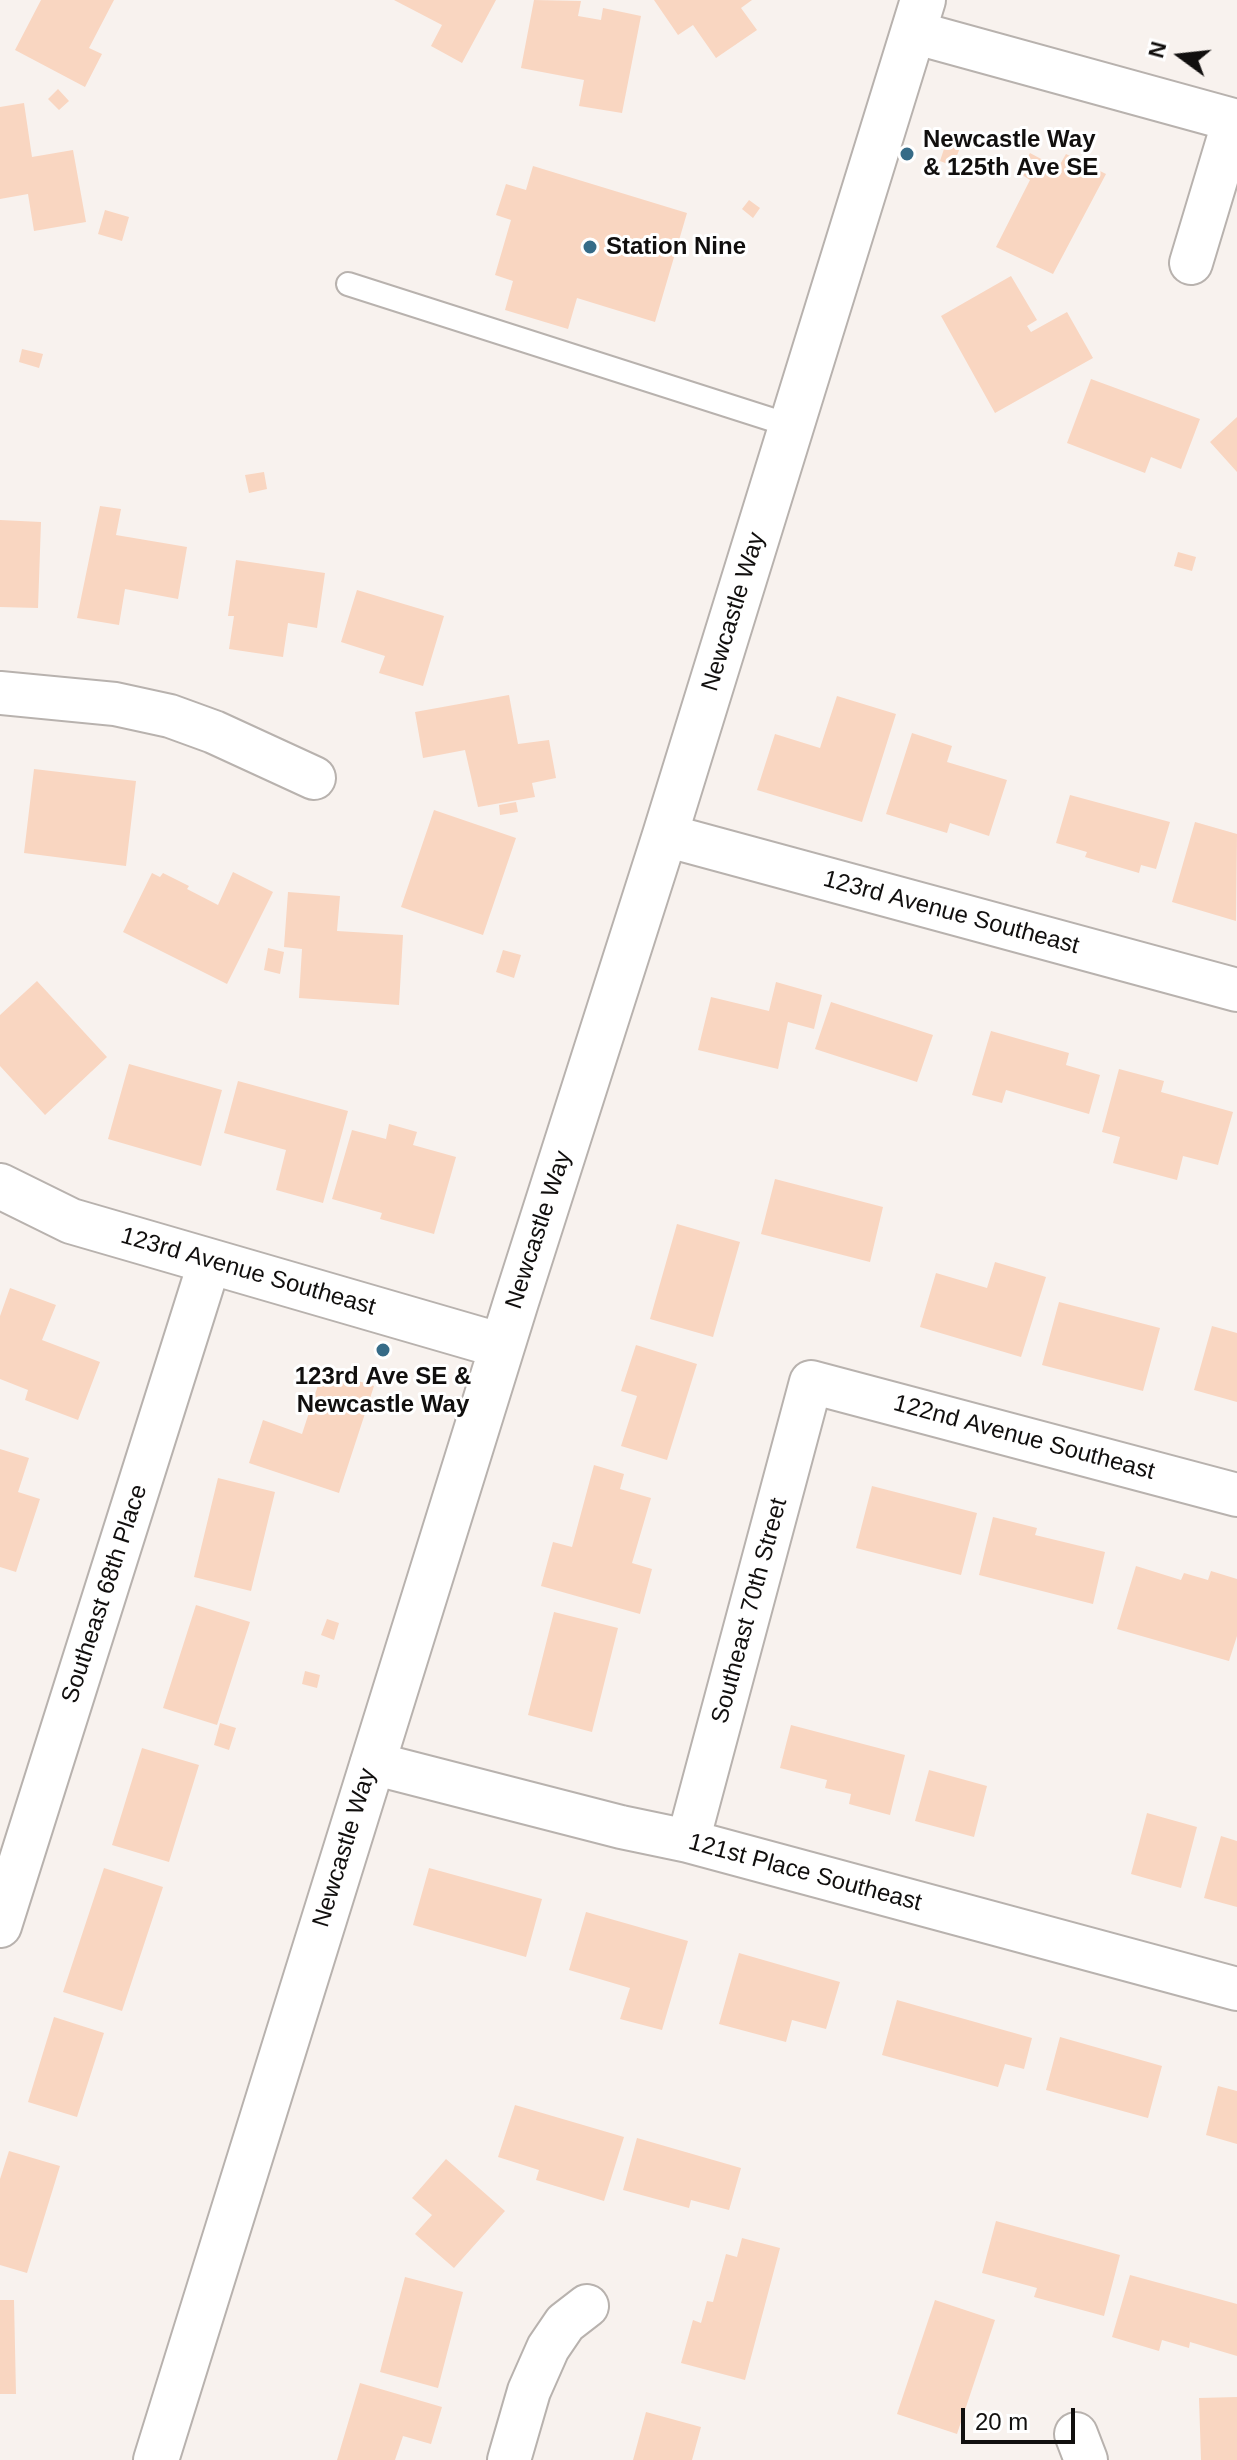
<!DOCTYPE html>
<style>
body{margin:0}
#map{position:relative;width:1237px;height:2460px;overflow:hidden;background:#f8f2ee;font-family:Arial,sans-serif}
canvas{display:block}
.north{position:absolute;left:1141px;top:16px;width:80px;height:80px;-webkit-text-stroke:6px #fff;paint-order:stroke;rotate:285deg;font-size:22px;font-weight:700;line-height:32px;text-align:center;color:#110f0e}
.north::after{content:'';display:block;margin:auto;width:28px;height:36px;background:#110f0e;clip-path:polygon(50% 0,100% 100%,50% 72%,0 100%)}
.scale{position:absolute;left:961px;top:2408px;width:114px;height:36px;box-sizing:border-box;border:4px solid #110f0e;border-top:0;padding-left:10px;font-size:24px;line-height:28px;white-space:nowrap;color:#110f0e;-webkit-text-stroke:6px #fff;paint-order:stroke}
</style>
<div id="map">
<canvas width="1237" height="2460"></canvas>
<div class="north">N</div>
<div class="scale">20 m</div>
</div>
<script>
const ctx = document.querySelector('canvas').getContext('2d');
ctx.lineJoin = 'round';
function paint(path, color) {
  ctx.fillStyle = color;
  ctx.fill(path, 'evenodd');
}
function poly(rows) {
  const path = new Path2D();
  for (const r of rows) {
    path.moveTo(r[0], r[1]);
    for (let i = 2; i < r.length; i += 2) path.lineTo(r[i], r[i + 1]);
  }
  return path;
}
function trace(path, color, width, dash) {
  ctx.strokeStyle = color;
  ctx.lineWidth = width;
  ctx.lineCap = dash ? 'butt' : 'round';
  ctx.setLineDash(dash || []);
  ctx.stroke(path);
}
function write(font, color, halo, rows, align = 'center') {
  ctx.font = font + ' Arial,sans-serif';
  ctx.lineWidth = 6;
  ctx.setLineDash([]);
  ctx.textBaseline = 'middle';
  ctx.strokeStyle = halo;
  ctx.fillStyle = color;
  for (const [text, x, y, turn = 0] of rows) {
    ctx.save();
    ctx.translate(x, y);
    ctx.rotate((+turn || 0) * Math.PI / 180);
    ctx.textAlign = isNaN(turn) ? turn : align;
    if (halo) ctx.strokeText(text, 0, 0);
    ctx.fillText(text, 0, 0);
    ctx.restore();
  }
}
const building = poly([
 [41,0,114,0,89,48,102,54,85,87,15,50],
 [394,0,496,0,462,63,431,46,442,25],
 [534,0,581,1,578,16,601,20,603,8,641,16,622,113,579,106,584,80,521,68],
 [654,0,752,0,741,8,757,30,716,58,693,25,678,35],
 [58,89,69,101,59,110,48,99],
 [24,103,32,157,73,150,86,222,34,231,28,194,0,199,0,107],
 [947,140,961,145,953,166,940,161],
 [1030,153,1058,168,1066,154,1106,174,1053,274,996,247,1030,180,1019,173],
 [533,166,687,213,655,322,577,298,568,329,505,310,513,281,495,275,511,220,496,215,506,184,526,190],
 [749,200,760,208,753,218,742,209],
 [105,210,129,217,122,241,98,234],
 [1011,276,1037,320,1027,326,1031,332,1067,312,1093,358,995,413,941,316],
 [22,349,43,354,39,368,19,362],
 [1091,379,1200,419,1181,469,1151,457,1145,473,1067,443],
 [1237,417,1237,472,1210,442],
 [264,472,267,489,249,493,245,475],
 [100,506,121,509,116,535,187,547,178,599,125,589,119,625,77,618],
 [0,520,41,522,38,608,0,607],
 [1178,552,1196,557,1192,571,1174,566],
 [236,560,325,573,317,628,288,623,283,657,229,649,234,616,228,616],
 [357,590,444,616,423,686,379,673,385,656,341,642],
 [509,695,518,744,549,740,556,778,532,783,535,797,478,807,465,750,423,758,415,712],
 [837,696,896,714,862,822,757,790,775,734,820,748],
 [912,733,952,746,947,762,1007,780,989,836,950,823,947,833,886,814],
 [34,769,136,781,126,866,24,853],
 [1070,795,1170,822,1156,869,1141,865,1139,873,1085,857,1087,852,1056,843],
 [516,802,518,812,500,815,499,805],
 [434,810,516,838,483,935,401,907],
 [1195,822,1237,834,1236,921,1172,902],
 [233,872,273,892,227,984,123,932,152,873,160,877,163,873,189,886,187,889,218,905],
 [288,892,340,896,337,931,403,935,399,1005,299,998,302,949,284,947],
 [268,948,284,952,280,974,264,970],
 [503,950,521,955,514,978,496,972],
 [37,981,107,1057,45,1115,0,1066,0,1015],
 [776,982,822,995,814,1029,788,1022,778,1069,698,1050,711,997,769,1011],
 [831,1002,933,1035,917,1082,815,1049],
 [991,1031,1069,1053,1066,1065,1100,1075,1089,1114,1006,1090,1002,1103,972,1095],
 [129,1064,222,1090,201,1166,108,1139],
 [1119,1069,1164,1081,1161,1092,1233,1112,1218,1165,1183,1156,1177,1180,1113,1163,1120,1137,1102,1132],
 [238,1081,348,1111,323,1203,276,1190,286,1150,224,1133],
 [389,1124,417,1132,413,1145,456,1157,434,1234,380,1219,382,1213,332,1199,352,1130,386,1139],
 [775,1179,883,1207,870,1262,761,1234],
 [677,1224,740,1242,713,1337,650,1319],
 [995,1262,1046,1277,1021,1357,920,1327,936,1273,987,1288],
 [10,1288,56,1305,42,1340,100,1362,78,1420,25,1400,28,1390,0,1379,0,1316],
 [1059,1302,1160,1328,1143,1391,1042,1365],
 [1212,1326,1237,1333,1237,1402,1194,1390],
 [636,1345,697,1364,667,1460,621,1446,637,1396,621,1391],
 [323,1370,374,1386,339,1493,249,1463,263,1420,302,1434],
 [0,1449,29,1458,18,1492,40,1499,16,1572,0,1567],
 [594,1465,624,1474,620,1489,651,1498,632,1563,652,1569,640,1614,541,1586,553,1542,572,1547],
 [218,1478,275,1492,251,1591,194,1577],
 [872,1486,977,1513,961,1575,856,1548],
 [993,1517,1037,1528,1035,1535,1105,1552,1093,1604,979,1575],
 [1136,1566,1181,1580,1184,1573,1208,1580,1211,1571,1237,1579,1237,1636,1229,1661,1117,1629],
 [196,1605,250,1622,217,1725,163,1708],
 [554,1612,618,1628,592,1732,528,1715],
 [327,1619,339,1623,334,1640,321,1635],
 [305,1671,320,1675,317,1688,302,1684],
 [220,1723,236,1728,229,1750,214,1745],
 [791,1725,905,1755,890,1815,849,1804,851,1794,825,1788,827,1780,780,1768],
 [142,1748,199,1765,169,1862,112,1845],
 [929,1770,987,1786,974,1837,915,1821],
 [1147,1813,1197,1827,1181,1888,1131,1874],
 [1221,1836,1237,1841,1237,1907,1204,1898],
 [104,1868,163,1887,122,2011,63,1992],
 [429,1868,542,1899,526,1957,413,1925],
 [586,1912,688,1941,662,2030,620,2019,630,1988,569,1970],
 [739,1953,840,1982,826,2029,792,2020,786,2042,719,2024],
 [897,2000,1032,2038,1024,2069,1005,2064,998,2087,882,2055],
 [54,2017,104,2033,77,2117,28,2102],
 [1060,2037,1162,2066,1148,2118,1046,2090],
 [1218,2086,1237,2091,1237,2144,1206,2135],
 [515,2105,624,2137,604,2201,536,2180,539,2170,498,2157],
 [637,2138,741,2168,729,2210,691,2200,689,2208,623,2190],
 [9,2151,60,2166,27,2273,0,2265,0,2179],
 [446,2159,505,2211,454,2268,415,2234,432,2215,412,2198],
 [996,2221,1120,2255,1104,2316,1034,2297,1037,2288,982,2273],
 [742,2238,780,2248,745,2380,681,2363,693,2320,701,2323,707,2301,713,2302,726,2254,737,2257],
 [1130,2275,1237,2304,1237,2356,1190,2342,1189,2348,1162,2340,1159,2351,1112,2337],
 [405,2277,463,2292,438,2388,380,2372],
 [0,2300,14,2300,16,2394,0,2394],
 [935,2300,995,2320,957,2434,897,2414],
 [360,2383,442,2407,431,2444,403,2436,395,2460,337,2460],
 [1237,2397,1237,2460,1201,2460,1199,2398],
 [646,2412,701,2427,692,2460,633,2460]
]);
const lane = poly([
 [348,284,792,426]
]);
const street = poly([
 [913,32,1237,121],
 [1191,263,1234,120],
 [0,693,115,704,170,716,214,732,314,778],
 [665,835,1237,990],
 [372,1763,621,1827,688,1841,1237,1989],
 [688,1841,811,1382,1237,1495],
 [0,1926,210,1261],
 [1076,2434,1086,2460],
 [509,2460,529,2391,548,2348,565,2323,587,2306]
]);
const secondary = poly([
 [0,1186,71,1221,502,1346],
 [156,2460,516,1302,665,835,923,0]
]);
const markers = [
 [907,154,8,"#366b87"],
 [590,247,8,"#366b87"],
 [383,1350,8,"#366b87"]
];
const poiNames = [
 ["Newcastle Way",923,140],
 ["& 125th Ave SE",923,168],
 ["Station Nine",606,247],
 ["123rd Ave SE &",383,1377,"center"],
 ["Newcastle Way",383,1405,"center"]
];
const streetNames = [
 ["Newcastle Way",734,612,-73],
 ["123rd Avenue Southeast",951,913,15],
 ["Newcastle Way",539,1230,-72],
 ["123rd Avenue Southeast",248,1272,16],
 ["122nd Avenue Southeast",1024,1438,15],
 ["Southeast 68th Place",105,1594,-72],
 ["Southeast 70th Street",750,1611,-75],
 ["Newcastle Way",345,1848,-73],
 ["121st Place Southeast",805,1873,15]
];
paint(building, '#f9d6c1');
trace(lane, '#b8b2ae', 26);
trace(street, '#b8b2ae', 46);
trace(secondary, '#b8b2ae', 48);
trace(lane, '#fff', 22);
trace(street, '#fff', 42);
trace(secondary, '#fff', 44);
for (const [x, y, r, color] of markers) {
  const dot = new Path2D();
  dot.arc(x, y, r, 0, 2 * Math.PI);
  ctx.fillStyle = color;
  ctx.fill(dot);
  trace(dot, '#fff', 3);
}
write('bold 24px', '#110f0e', '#fff', poiNames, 'left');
write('24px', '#110f0e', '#fff', streetNames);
</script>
